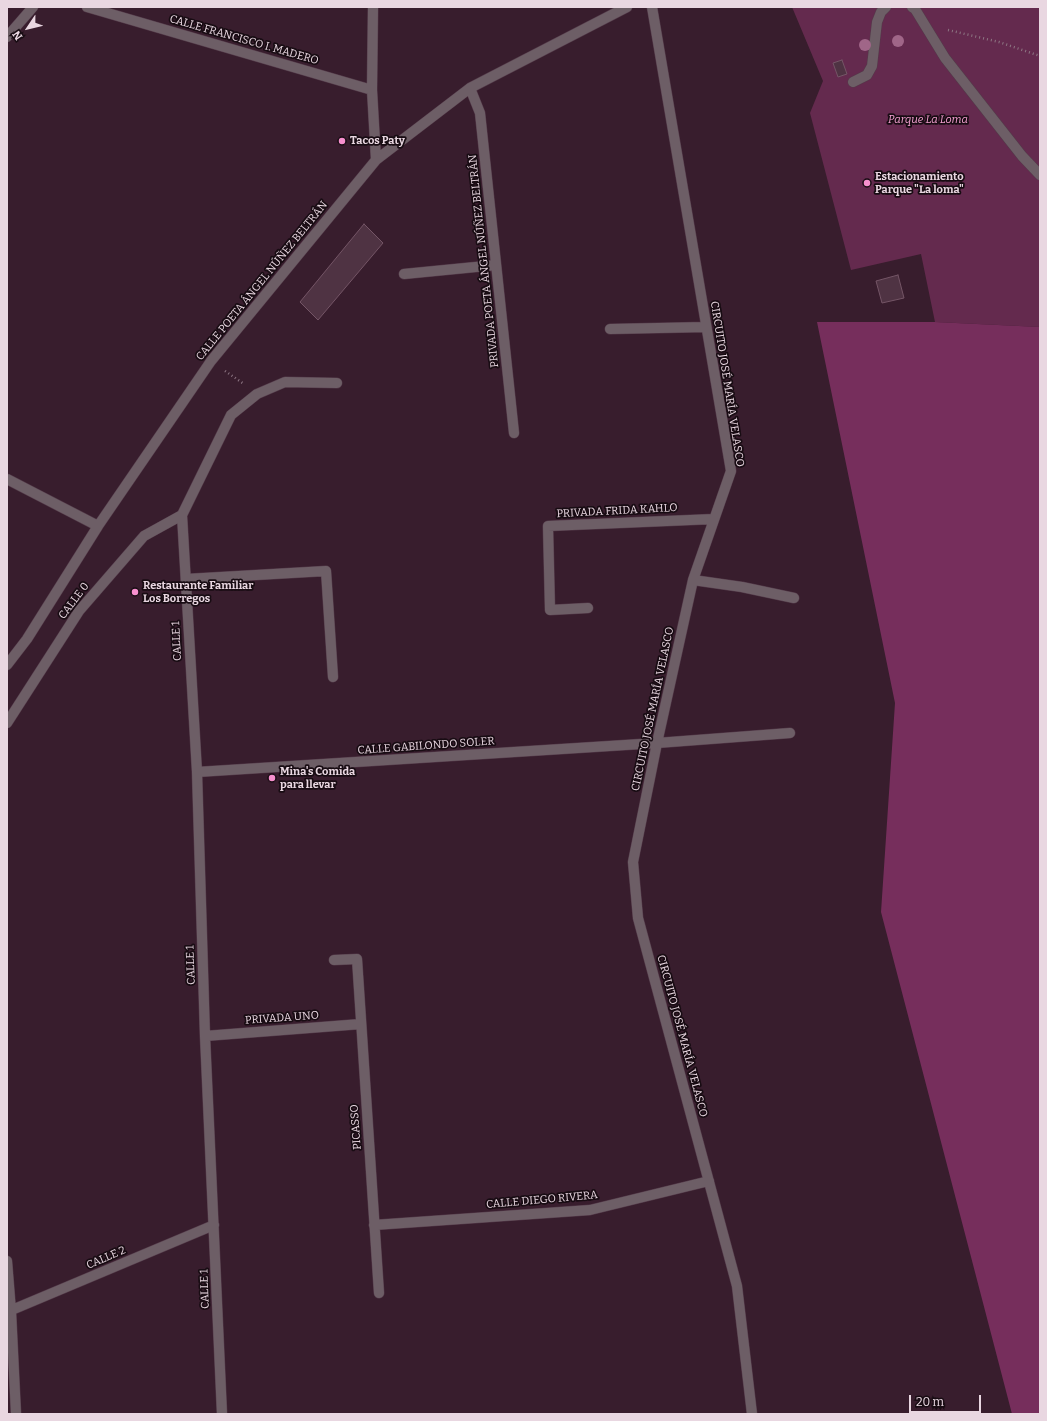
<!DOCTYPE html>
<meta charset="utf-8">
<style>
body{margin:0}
#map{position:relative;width:1047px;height:1421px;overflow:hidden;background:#381d2d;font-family:Bitter,serif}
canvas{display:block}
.frame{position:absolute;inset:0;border:8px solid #e9d7e1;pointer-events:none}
.north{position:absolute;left:8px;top:8px;width:40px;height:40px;-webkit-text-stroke:3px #180c13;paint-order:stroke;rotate:235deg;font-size:11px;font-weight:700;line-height:16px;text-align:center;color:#e9d7e1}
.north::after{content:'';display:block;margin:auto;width:14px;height:18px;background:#e9d7e1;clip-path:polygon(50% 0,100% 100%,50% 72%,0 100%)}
.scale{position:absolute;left:909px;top:1395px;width:72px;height:18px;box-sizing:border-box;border:2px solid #e9d7e1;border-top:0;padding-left:5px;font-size:12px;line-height:14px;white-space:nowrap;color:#e9d7e1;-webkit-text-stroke:3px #180c13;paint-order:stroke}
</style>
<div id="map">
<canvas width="1047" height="1421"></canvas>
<div class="frame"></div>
<div class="north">N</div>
<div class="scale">20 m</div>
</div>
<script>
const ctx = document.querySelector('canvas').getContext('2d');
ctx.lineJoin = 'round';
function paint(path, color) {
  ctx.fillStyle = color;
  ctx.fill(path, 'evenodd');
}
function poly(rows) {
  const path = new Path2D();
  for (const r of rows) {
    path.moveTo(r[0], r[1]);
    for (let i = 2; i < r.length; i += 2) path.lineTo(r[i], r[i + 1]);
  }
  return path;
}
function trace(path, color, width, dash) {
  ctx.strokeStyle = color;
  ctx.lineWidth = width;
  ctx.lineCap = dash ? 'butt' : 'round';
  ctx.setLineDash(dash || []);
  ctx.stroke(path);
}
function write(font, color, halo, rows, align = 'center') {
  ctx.font = font + ' Bitter,serif';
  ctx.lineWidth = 3.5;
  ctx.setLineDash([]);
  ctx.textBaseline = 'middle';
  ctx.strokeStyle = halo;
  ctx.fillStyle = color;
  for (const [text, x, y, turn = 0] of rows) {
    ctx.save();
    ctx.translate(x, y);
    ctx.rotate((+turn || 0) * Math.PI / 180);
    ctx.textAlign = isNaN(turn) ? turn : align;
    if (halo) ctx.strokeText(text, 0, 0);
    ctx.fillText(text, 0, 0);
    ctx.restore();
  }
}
const green = poly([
 [792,7,1040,7,1040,327,935,322,921,254,851,270,810,113,823,81]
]);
const forest = poly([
 [817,322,935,322,1040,327,1040,1414,1012,1414,881,912,895,703]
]);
const building = poly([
 [842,60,847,74,838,77,833,63,842,60],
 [364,224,383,243,318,320,300,302,364,224],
 [898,275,904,298,882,303,876,281,898,275]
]);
const path = poly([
 [948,30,999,42,1040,56],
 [225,371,244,384]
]);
const service = poly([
 [186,579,326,571,333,677]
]);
const pedestrian = poly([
 [912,7,915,9,945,58,1022,156,1040,175],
 [853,82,867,75,872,66,877,22,881,12,886,7]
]);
const minor = poly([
 [87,7,372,90],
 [373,7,372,90,376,160],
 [652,7,731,471,693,580,657,743,633,862,638,918,737,1286,752,1414],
 [7,37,33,7],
 [470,88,480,113,514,433],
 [404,274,496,265],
 [610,329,706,327],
 [7,479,98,526],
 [693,580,742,587,794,598],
 [588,608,550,610,548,526,714,519],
 [7,665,27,639,98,526,211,361,376,160,470,88,627,7],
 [7,723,79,611,144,536,182,515],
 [197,772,657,743,790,733],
 [334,960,357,959,379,1293],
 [205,1036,361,1024],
 [374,1225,590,1210,709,1181],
 [7,1261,11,1311,16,1414],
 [7,1312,214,1225],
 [222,1414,205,1036,197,772,182,515,231,415,257,394,285,382,337,383]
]);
const trees = [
 [898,41],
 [865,45]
];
const markers = [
 [342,141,4,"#f790ce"],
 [867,183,4,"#f790ce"],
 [135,592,4,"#f790ce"],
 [272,778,4,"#f790ce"]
];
const streetNames = [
 ["CALLE FRANCISCO I. MADERO",244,40,16],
 ["PRIVADA POETA ÁNGEL NÚÑEZ BELTRÁN",484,261,-96],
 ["CALLE POETA ÁNGEL NÚÑEZ BELTRÁN",262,281,-51],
 ["CIRCUITO JOSÉ MARÍA VELASCO",727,384,81],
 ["PRIVADA FRIDA KAHLO",617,511,-3],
 ["CALLE 0",74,601,-53],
 ["CALLE 1",177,641,-93],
 ["CIRCUITO JOSÉ MARÍA VELASCO",653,709,-78],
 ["CALLE GABILONDO SOLER",426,746,-4],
 ["CALLE 1",191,965,-92],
 ["PRIVADA UNO",282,1018,-4],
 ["CIRCUITO JOSÉ MARÍA VELASCO",682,1036,75],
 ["PICASSO",356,1127,-94],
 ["CALLE DIEGO RIVERA",542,1200,-5],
 ["CALLE 2",106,1258,-23],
 ["CALLE 1",205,1289,-92]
];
const parkNames = [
 ["Parque La Loma",928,120]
];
const poiNames = [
 ["Tacos Paty",350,141],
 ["Estacionamiento",875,177],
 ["Parque \"La loma\"",875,190],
 ["Restaurante Familiar",143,586],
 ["Los Borregos",143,599],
 ["Mina's Comida",280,772],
 ["para llevar",280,785]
];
paint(green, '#642a4e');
paint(forest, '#762e5c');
paint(building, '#4f3343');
trace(building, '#745566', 1);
trace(service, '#543b4a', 11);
trace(pedestrian, '#543b4a', 11);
trace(minor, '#543b4a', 11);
trace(path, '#8d7683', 2.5, [1, 3]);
trace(service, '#6d5e66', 10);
trace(pedestrian, '#6d5e66', 10);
trace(minor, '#6d5e66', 10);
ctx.fillStyle = '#a06688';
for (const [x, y] of trees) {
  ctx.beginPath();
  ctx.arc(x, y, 6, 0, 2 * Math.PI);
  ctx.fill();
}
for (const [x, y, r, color] of markers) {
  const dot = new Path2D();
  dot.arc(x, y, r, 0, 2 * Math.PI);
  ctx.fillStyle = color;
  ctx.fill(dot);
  trace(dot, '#180c13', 1.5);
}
write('11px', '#e9d7e1', '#180c13', streetNames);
write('italic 11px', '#f5a2d3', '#180c13', parkNames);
write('bold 11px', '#e9d7e1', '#180c13', poiNames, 'left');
</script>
